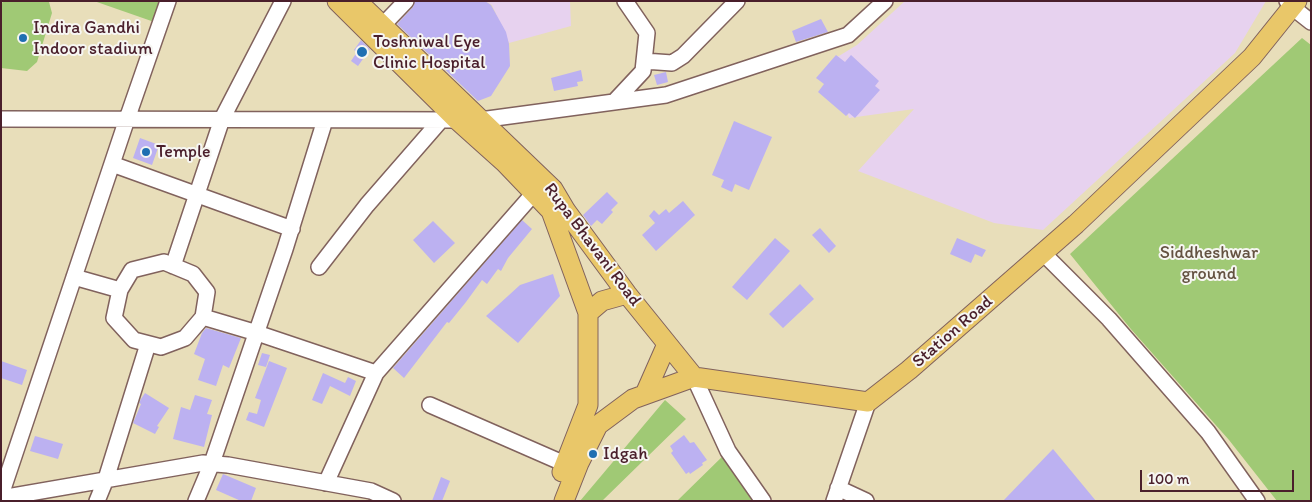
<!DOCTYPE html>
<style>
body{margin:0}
#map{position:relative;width:1312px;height:502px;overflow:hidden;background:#e8deba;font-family:Itim,sans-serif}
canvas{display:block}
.frame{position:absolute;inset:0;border:2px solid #4a1f2b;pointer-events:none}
.scale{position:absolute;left:1140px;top:470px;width:154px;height:22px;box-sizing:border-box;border:2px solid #4a1f2b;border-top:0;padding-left:6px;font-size:15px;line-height:18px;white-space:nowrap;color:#4a1f2b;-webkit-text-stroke:4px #f6f6f2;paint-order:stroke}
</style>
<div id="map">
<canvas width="1312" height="502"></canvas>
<div class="frame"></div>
<div class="scale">100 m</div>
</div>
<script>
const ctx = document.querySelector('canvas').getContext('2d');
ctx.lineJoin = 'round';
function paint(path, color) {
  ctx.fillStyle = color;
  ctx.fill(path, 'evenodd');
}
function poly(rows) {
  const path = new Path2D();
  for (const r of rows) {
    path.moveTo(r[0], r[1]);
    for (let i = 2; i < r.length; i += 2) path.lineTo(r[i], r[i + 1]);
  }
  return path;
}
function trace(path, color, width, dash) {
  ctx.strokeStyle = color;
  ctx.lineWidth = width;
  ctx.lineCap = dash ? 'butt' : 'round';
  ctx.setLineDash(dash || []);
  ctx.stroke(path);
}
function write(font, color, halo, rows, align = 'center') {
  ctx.font = font + ' Itim,sans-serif';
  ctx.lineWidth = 4;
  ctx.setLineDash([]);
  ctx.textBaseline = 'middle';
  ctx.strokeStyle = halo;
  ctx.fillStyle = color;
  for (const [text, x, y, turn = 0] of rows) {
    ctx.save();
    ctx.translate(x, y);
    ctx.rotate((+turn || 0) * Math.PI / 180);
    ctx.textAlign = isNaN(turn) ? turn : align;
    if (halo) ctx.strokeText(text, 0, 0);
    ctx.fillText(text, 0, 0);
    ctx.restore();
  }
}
const built = poly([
 [485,1,570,1,571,26,509,43,492,5],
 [905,1,1266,1,1235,53,1043,230,994,223,858,171,914,109,849,118,829,62,857,45]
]);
const green = poly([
 [3,1,49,2,52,13,37,62,27,71,1,68,1,6],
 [94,1,165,1,160,24],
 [1302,38,1311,45,1311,501,1277,501,1229,440,1130,328,1070,254],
 [665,400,686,419,602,501,580,501],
 [728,451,761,501,677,501]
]);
const building = poly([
 [415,1,485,1,491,5,506,32,509,44,510,66,491,96,478,101,397,24,413,7],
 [821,19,828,32,796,42,792,31],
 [361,40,370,49,358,66,351,61,357,52,354,50],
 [836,55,845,62,851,55,879,81,875,86,880,90,855,118,849,113,846,116,818,92,824,84,816,78],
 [581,70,583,81,577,82,578,86,554,91,551,78],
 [666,72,668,82,657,85,654,75],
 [734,121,772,137,749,190,735,184,732,192,721,187,724,180,712,175],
 [140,138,159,145,152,165,133,158],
 [607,192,618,203,611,210,613,212,602,224,597,220,591,226,583,215],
 [683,201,695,215,656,251,642,235,655,223,649,216,654,210,659,215,666,209,669,213],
 [522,220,532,229,508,258,501,271,498,269,487,284,482,280,466,302,449,323,447,322,404,378,393,368],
 [433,221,455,243,434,263,413,240],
 [820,228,836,246,829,253,812,235],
 [775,238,790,251,747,300,732,287],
 [957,238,986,250,982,257,975,254,971,263,950,254],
 [553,274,560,296,518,343,486,316,520,285],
 [800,284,814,299,783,328,769,314],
 [206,328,241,338,229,368,223,365,216,386,198,380,205,359,194,354,202,333],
 [262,353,270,355,266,367,258,365],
 [1,361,27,370,22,385,1,378],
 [269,361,287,368,264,427,246,420,249,412,257,414,261,400,255,398],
 [323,373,345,383,348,377,356,381,350,396,330,386,322,404,312,400],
 [145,393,169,408,157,426,159,427,155,434,133,423,141,404,139,403,141,399],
 [195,395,212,400,207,414,212,415,204,447,173,439,181,407,190,410],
 [684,435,690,443,694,442,707,460,702,463,703,465,690,474,689,472,686,474,671,453,673,451,670,446],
 [35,436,63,444,58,459,30,451],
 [1053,449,1096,501,1003,501],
 [223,474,256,488,251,501,241,501,216,490],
 [441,477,450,481,442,501,432,501]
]);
const minor = poly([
 [1287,1,1292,7,1311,22],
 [382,26,406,1],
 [644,61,672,63,683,56,737,1],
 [614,102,643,71,647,33,625,1],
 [1,119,457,120],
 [480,120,666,95,848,35,885,1],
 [112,164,292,229],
 [1043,253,1109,319,1208,432,1257,501],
 [173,266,222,119,283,1],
 [319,267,367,205,441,120],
 [74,277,120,290],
 [203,317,185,338,161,347,134,340,114,318,120,290,132,270,164,262,193,274,207,292,203,317,257,333,376,373],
 [694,377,728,451,763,501],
 [430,405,565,464],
 [326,483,376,373,534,193],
 [838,488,866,501],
 [1,495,127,119,168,1],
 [1,498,203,463,228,465,371,491,393,501],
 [97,501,106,479,148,344],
 [196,501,212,463,285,249,325,120],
 [834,501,868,402]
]);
const major = poly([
 [337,1,457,120,505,163,551,211,588,313,588,405,562,472],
 [357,1,553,189,566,211,627,294,694,377],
 [588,313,602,301,627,294],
 [645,394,667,344],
 [564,501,579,463,598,425,633,399,694,377,868,402,909,370,1076,224,1252,57,1297,1]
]);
const markers = [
 [23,38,5,"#1f6fb2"],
 [362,52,6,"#1f6fb2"],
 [146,152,5,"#1f6fb2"],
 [593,454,5,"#1f6fb2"]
];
const poiNames = [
 ["Indira Gandhi",33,28],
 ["Indoor stadium",33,49],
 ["Toshniwal Eye",373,42],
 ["Clinic Hospital",373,63],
 ["Temple",156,152],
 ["Idgah",603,454]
];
const streetNames = [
 ["Rupa Bhavani Road",592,245,53],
 ["Station Road",953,332,-41]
];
const parkNames = [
 ["Siddheshwar",1209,253],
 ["ground",1209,274]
];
paint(built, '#e7d2ef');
paint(green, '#a0c975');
paint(building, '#bcb1f1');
trace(minor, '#81625d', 18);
trace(major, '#81625d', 21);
trace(minor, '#fff', 15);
trace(major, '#e9c769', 19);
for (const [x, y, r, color] of markers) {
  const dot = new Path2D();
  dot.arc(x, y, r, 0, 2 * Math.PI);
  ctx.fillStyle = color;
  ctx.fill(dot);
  trace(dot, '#f6f6f2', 2);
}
write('18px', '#4a1f2b', '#f6f6f2', poiNames, 'left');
write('18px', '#4a1f2b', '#f6f6f2', streetNames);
write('18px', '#645241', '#f6f6f2', parkNames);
</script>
